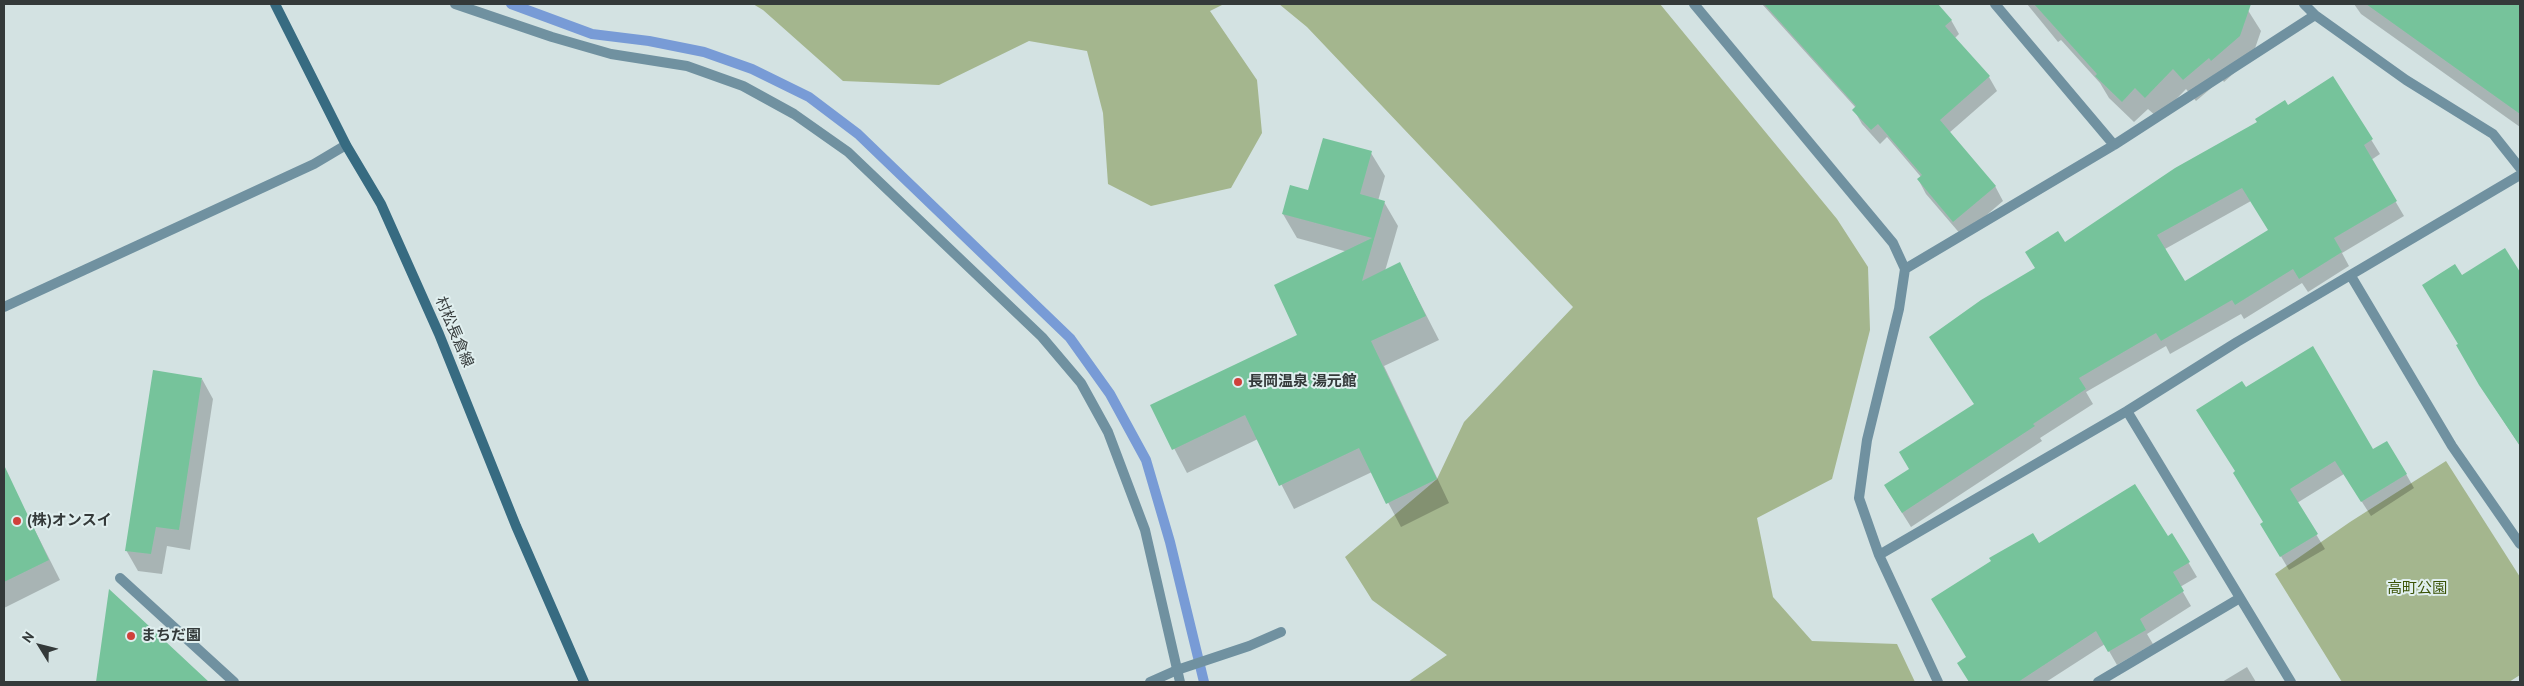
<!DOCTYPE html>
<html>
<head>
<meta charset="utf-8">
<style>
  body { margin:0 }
  #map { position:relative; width:2524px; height:686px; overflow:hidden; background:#d3e2e2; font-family:"PT Sans",sans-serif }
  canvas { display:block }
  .frame { position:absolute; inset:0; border:5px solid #343a3a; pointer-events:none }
  .north { position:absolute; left:15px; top:621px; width:50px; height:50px; -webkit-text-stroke:4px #e0efef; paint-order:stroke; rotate:306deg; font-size:14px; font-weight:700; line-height:20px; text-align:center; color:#343a3a }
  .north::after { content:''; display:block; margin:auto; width:18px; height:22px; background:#343a3a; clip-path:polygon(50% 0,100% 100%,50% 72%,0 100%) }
</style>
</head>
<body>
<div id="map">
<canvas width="2524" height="686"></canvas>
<div class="frame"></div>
<div class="north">N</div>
</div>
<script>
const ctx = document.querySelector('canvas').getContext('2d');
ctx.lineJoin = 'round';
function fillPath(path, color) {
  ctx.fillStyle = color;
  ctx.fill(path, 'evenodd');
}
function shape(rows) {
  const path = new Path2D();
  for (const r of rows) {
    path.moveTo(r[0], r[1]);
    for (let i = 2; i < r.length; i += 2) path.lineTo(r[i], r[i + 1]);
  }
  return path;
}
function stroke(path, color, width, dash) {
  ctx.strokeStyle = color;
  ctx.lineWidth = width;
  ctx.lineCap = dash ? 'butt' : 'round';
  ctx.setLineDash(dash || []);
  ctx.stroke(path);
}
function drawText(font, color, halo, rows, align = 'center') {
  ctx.font = font + ' "PT Sans","Noto Sans JP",sans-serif';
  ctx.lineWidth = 4;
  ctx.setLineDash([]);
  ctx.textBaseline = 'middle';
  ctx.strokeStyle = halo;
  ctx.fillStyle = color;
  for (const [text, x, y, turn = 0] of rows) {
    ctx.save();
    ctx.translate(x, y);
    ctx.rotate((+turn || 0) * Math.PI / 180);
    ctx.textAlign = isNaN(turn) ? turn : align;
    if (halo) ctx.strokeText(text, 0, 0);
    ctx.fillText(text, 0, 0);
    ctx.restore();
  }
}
fillPath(shape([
  [753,4,1224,4,1210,11,1257,80,1262,133,1231,188,1151,206,1108,184,1103,113,1087,51,1029,41,939,85,843,81,763,10],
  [1279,4,1660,4,1837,219,1868,267,1870,330,1832,479,1757,518,1773,597,1812,641,1897,644,1915,682,1408,682,1447,655,1372,600,1345,557,1437,479,1464,422,1573,307,1307,27],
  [2446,461,2520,577,2520,675,2509,682,2342,682,2275,574,2350,522]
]), '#a4b68e');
fillPath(shape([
  [1762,4,1936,4,1951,20,1959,34,1955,38,1989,77,1997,91,1949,133,1995,186,2003,201,1962,236,1926,194,1918,179,1921,177,1887,137,1880,144,1862,124,1854,110,1856,108],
  [2027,4,2244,4,2261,31,2252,57,2224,82,2222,79,2196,101,2186,89,2158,118,2148,109,2134,122,2109,98,2100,83,2061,40,2058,42],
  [2354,4,2520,4,2520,127,2361,14],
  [2333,78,2380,154,2371,160,2404,216,2342,253,2349,266,2308,292,2302,283,2244,319,2241,314,2170,354,2166,346,2086,392,2093,404,2040,438,2042,441,1911,527,1894,500,1910,470,1975,405,2036,269,2064,244],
  [2251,201,2270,231,2184,283,2165,249],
  [1371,153,1385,176,1378,201,1384,202,1398,226,1385,271,1400,264,1439,340,1384,366,1449,503,1401,527,1372,472,1294,509,1258,439,1187,473,1152,406,1299,335,1348,252,1297,238,1283,214,1309,192],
  [2505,250,2520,275,2520,446,2489,399,2460,344,2462,277],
  [202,379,213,399,190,550,167,546,162,574,138,571,126,550],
  [2246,389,2373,451,2406,474,2414,488,2371,516,2344,474,2297,503,2325,549,2289,570,2262,524,2265,523,2236,472],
  [10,481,60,580,4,608,4,484],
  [2172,535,2197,577,2180,587,2191,606,2147,634,2153,644,2117,665,2105,644,2046,682,1970,682,1959,664,1968,658,2039,545,2167,538],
  [110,592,208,682,98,682],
  [2247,667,2256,682,2222,682]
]), '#0003');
stroke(shape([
  [511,4,592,34,649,41,704,52,752,69,809,97,858,134,1070,338,1110,394,1146,460,1170,542,1204,682]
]), '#789bd6', 10);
fillPath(shape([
  [1764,4,1938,4,1952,20,1945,26,1990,76,1940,120,1996,186,1953,222,1917,179,1922,175,1878,124,1871,130,1852,110,1856,106],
  [2034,4,2251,4,2240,36,2211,61,2209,58,2183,80,2173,69,2145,98,2135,88,2122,102,2095,76,2097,74],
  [2366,4,2520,4,2520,114],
  [2333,76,2373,139,2364,145,2397,201,2334,238,2342,252,2299,279,2293,269,2235,305,2232,300,2161,341,2156,333,2079,378,2086,389,2033,424,2035,426,1902,513,1884,485,1909,469,1899,452,1974,404,1929,337,1981,300,2035,268,2025,252,2058,231,2065,242,2175,168,2257,122,2255,119,2285,100,2288,105],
  [2242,188,2268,230,2185,281,2157,235],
  [1323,138,1372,151,1360,194,1385,201,1362,281,1400,262,1426,316,1371,341,1437,479,1386,504,1359,448,1279,486,1245,415,1172,450,1150,405,1297,335,1274,285,1372,238,1282,214,1290,185,1308,190],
  [2505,248,2520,272,2520,446,2479,385,2456,345,2458,344,2422,285,2455,264,2462,275],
  [2313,346,2373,449,2387,441,2407,474,2361,502,2335,461,2290,489,2318,534,2280,557,2260,524,2263,522,2233,473,2235,471,2196,410,2242,381,2246,387],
  [153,370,202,378,179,530,156,527,151,554,125,551],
  [4,465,49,560,4,582],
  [2135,484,2168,536,2172,533,2190,562,2173,572,2184,591,2140,619,2146,630,2108,652,2096,631,2018,682,1969,682,1957,663,1966,657,1931,599,1991,561,1989,558,2033,533,2039,543],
  [109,589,135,613,209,682,96,682]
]), '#76c39b');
stroke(shape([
  [455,4,552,37,611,54,687,66,743,86,794,114,848,152,1042,337,1081,383,1108,432,1145,530,1180,682]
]), '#7091a0', 10);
stroke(shape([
  [1694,4,1893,243,1905,269,1899,309,1867,440,1859,498,1879,555,1938,682],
  [1995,4,2114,145],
  [2304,4,2315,15,2406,80,2493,134,2520,168],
  [1905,269,2114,145,2315,15],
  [2351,276,2452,446,2520,544],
  [4,307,314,164,346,145],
  [2127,411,2291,682],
  [1879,555,2127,411,2237,342,2520,175],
  [120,578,234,682],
  [1150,682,1177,670,1249,646,1281,632],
  [2098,682,2240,598]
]), '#7091a0', 10);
stroke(shape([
  [275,4,346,145,381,204,439,334,516,526,584,682]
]), '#376b81', 10);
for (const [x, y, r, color] of [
  [1238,382,5,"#d0413b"],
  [17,521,5,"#d0413b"],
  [131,636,5,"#d0413b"]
]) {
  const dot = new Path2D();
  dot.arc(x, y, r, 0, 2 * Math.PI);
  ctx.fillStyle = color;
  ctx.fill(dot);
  stroke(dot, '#e0efef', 2);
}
drawText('15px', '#343a3a', '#e0efef', [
  ["村松長倉線",454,332,67]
]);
drawText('bold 15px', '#343a3a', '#e0efef', [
  ["長岡温泉 湯元館",1248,382],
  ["(株)オンスイ",27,521],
  ["まちだ園",141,636]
], 'left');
drawText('15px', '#3a5306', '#e0efef', [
  ["高町公園",2417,589]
]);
</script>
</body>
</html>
